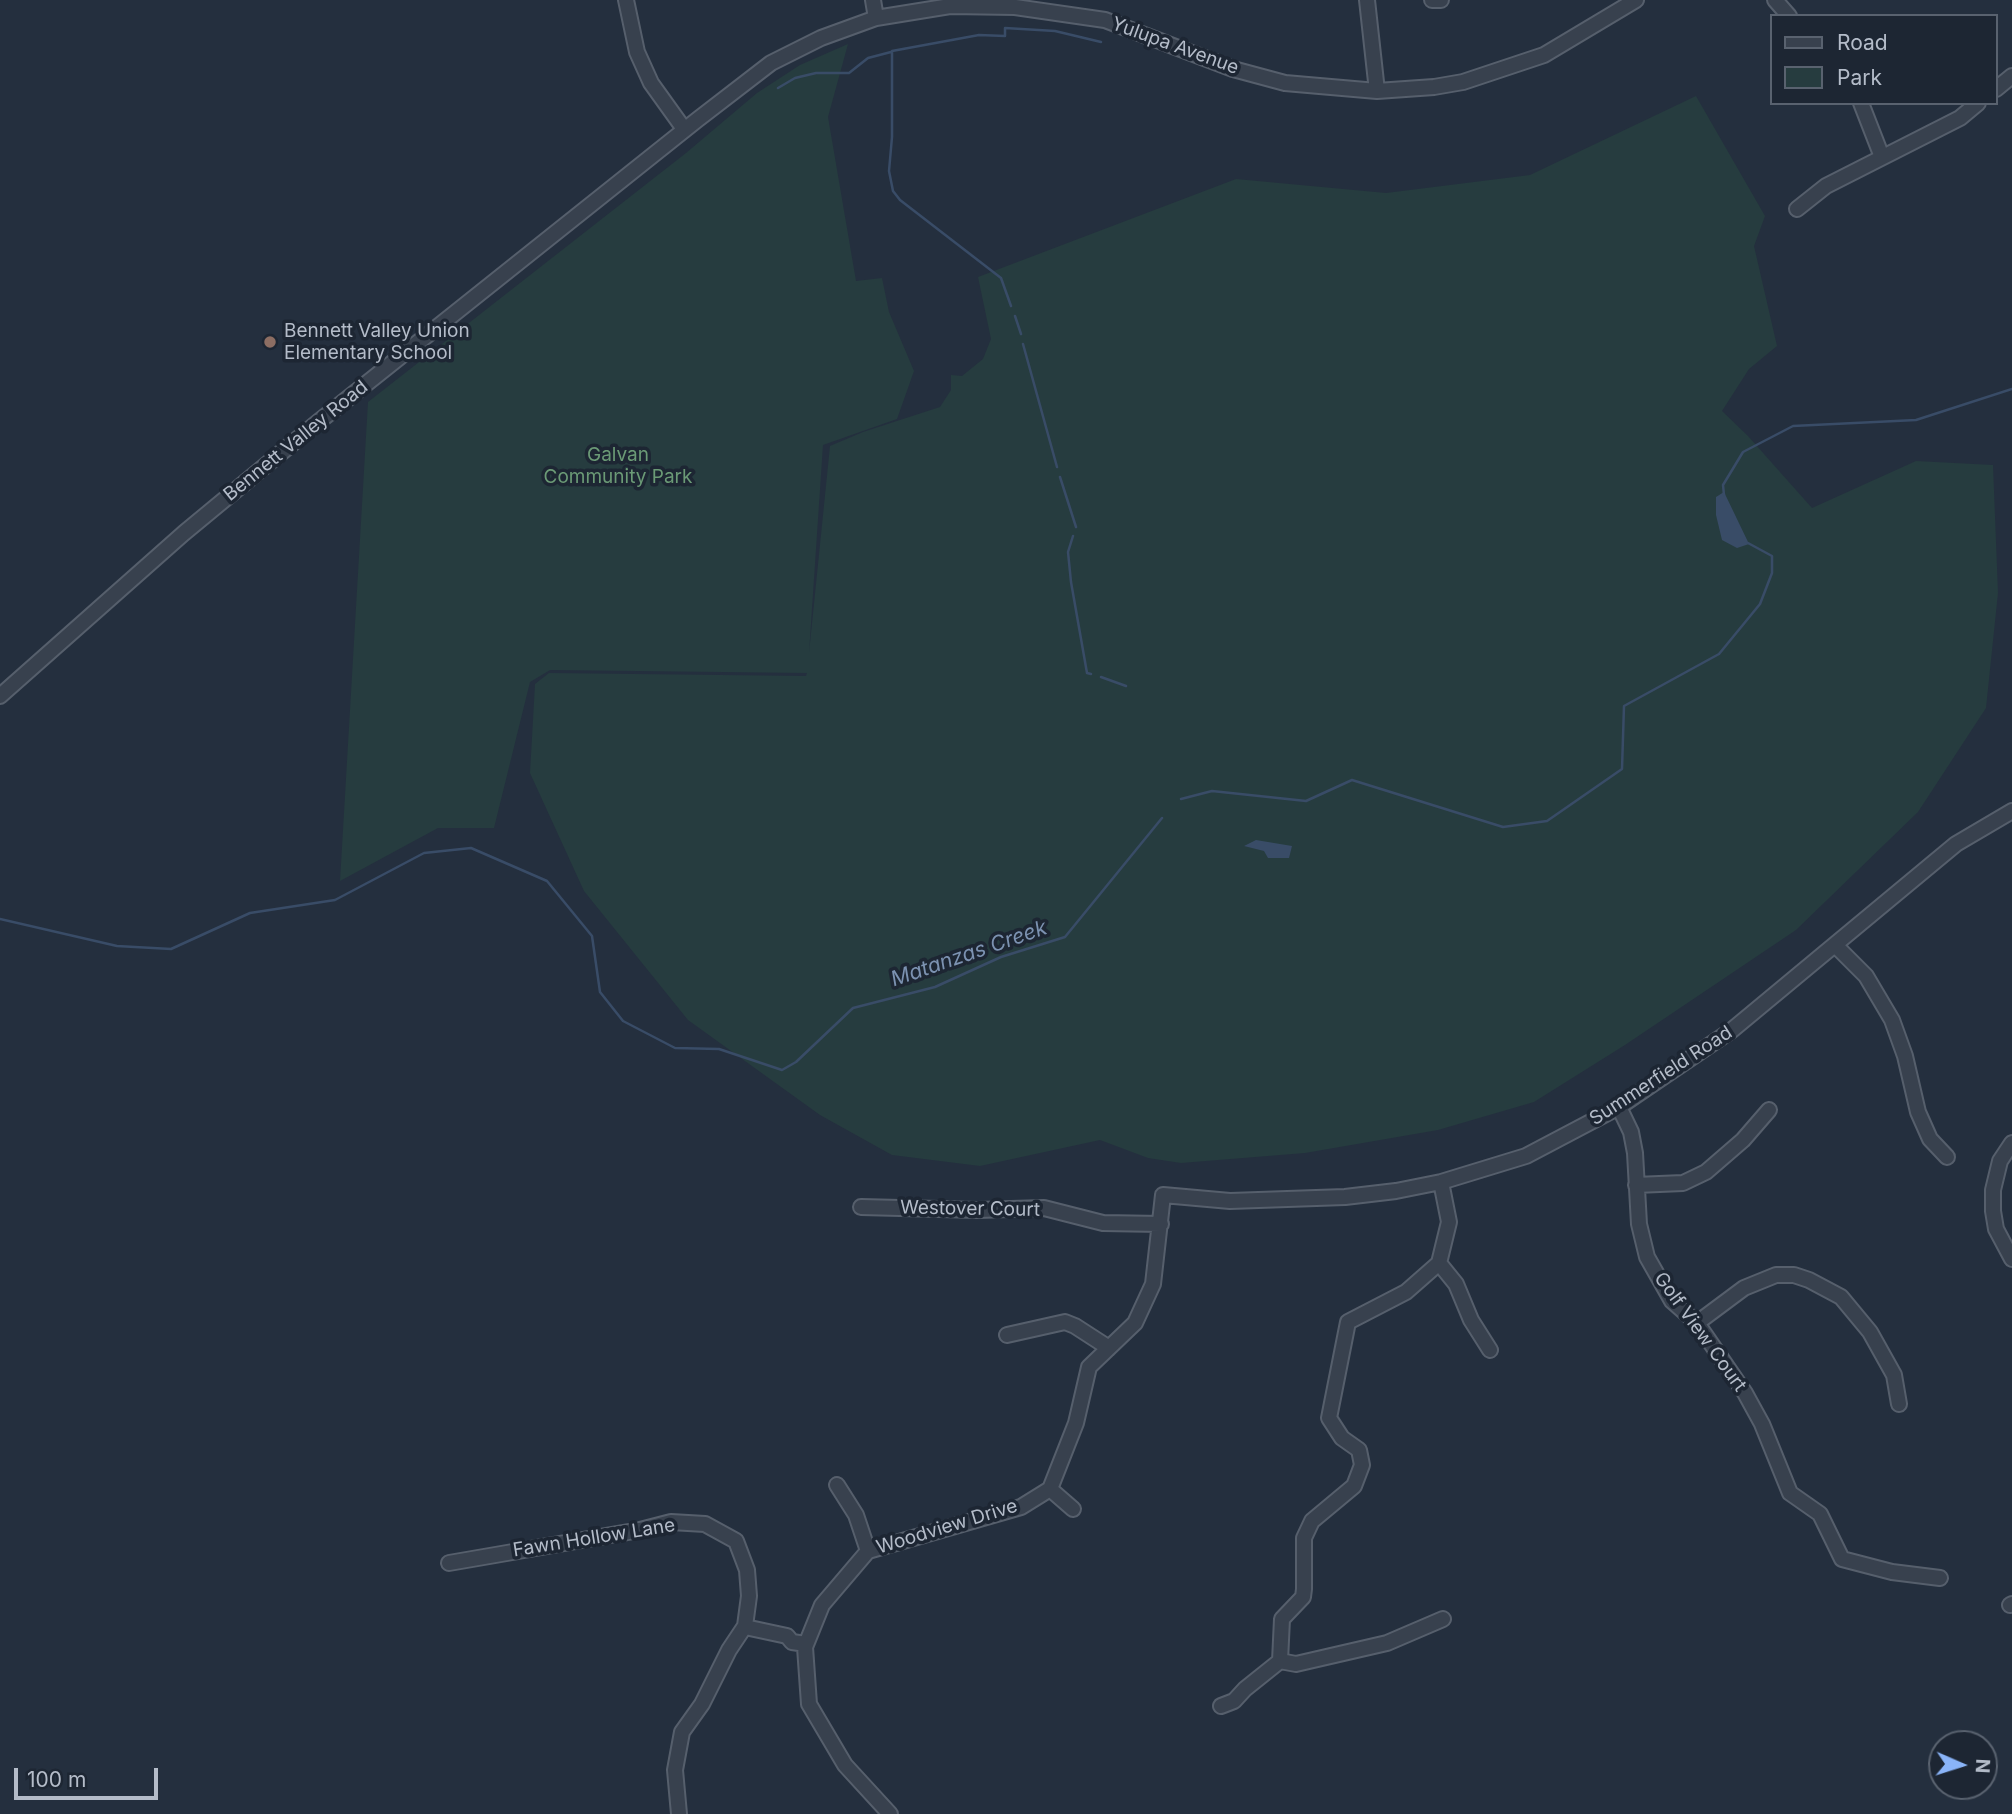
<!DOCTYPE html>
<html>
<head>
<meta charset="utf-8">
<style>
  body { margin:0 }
  #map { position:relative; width:2012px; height:1814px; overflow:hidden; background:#242f3e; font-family:Inter,sans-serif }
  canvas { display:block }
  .legend { position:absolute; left:1770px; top:14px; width:228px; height:91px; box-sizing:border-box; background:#1d2633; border:2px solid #59626f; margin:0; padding:9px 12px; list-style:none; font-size:21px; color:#b4bcc9 }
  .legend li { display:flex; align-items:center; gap:14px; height:35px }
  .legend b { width:35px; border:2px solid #59626f }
  .north { position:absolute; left:1928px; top:1730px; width:70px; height:70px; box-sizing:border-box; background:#1d2633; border:2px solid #59626f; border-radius:50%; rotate:93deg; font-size:19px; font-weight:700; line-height:28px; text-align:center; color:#b4bcc9 }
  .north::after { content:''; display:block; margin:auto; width:24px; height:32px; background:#8ab4f8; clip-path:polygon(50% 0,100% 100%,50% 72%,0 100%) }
  .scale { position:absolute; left:14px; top:1768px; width:144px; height:32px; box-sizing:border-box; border:4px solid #b4bcc9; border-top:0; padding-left:9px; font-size:21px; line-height:24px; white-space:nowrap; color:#b4bcc9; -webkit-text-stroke:5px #1d2633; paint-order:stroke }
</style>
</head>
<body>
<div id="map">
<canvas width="2012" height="1814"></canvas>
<ul class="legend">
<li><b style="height:9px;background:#38414e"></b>Road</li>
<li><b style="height:19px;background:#263c3f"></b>Park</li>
</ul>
<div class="north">N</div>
<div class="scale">100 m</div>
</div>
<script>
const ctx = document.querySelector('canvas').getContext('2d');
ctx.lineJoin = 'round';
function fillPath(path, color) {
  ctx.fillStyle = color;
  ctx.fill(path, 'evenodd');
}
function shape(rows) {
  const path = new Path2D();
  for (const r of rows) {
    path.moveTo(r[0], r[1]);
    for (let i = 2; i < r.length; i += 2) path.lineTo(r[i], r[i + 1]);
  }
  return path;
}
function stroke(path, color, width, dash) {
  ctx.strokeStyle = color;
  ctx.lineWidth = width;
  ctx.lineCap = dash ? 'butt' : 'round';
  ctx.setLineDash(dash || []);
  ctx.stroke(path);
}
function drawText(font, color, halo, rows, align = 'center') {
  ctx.font = font + ' Inter,sans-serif';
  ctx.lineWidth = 7;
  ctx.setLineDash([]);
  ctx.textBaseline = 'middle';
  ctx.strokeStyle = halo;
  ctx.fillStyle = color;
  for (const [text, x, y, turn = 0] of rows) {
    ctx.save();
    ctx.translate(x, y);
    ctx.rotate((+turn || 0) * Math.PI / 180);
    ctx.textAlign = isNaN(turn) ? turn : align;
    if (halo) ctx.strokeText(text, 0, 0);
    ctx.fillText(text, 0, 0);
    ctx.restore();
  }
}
fillPath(shape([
  [848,44,828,117,856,281,882,278,889,312,914,371,897,419,823,445,809,653,830,446,863,432,940,407,951,390,951,375,962,376,983,359,991,339,978,277,1236,179,1386,193,1530,175,1696,96,1765,216,1754,246,1777,346,1749,369,1722,411,1748,436,1812,508,1916,461,1993,465,1998,593,1986,708,1918,812,1796,930,1625,1045,1534,1102,1438,1130,1305,1153,1181,1163,1148,1158,1100,1140,980,1166,892,1155,820,1115,688,1020,584,891,530,773,535,684,549,673,806,676,807,673,550,670,530,682,494,828,438,828,340,881,368,402,686,153,757,93,800,65]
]), '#263c3f');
fillPath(shape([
  [1724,492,1749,544,1737,548,1722,540,1716,515,1716,497],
  [1256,840,1292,846,1289,858,1268,858,1264,851,1244,846]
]), '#394c67');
stroke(shape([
  [778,88,795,78,816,73,849,73,868,58,891,52],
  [1011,306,1001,278,900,200,893,191,889,171,892,137,892,51,979,35,1005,36,1005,28,1055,31,1101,42],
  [1015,316,1021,334],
  [1023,344,1057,467],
  [1060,477,1076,527],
  [1724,495,1723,485,1743,452,1793,426,1916,420,2012,389],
  [1073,536,1068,552,1071,582,1087,673,1091,674],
  [1101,677,1126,686],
  [1181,799,1212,791,1306,801,1352,780,1503,827,1547,821,1622,769,1624,706,1719,654,1760,604,1772,573,1772,556,1748,543],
  [0,919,117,946,171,949,250,913,335,900,424,853,471,848,547,881,592,936,600,992,623,1021,675,1048,719,1049,782,1070,796,1062,853,1008,935,987,1001,957,1065,937,1162,818]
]), '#394c67', 2.5);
const minor = shape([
  [626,0,637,52,651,83,684,129],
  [873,0,876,18],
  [1367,0,1377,91],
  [1432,0,1441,0],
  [1775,0,1789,16],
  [1996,89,2012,76],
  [1861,103,1882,157],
  [1797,209,1826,186,1960,118,1978,103],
  [0,696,184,533,317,423,697,120,771,63,821,38,876,18,950,6,1015,7,1105,20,1233,69,1285,83,1377,91,1434,87,1463,82,1544,55,1636,0],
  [1835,945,1866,976,1892,1020,1905,1056,1918,1112,1930,1139,1947,1157],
  [1619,1107,1631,1132,1635,1153,1639,1224,1647,1257,1672,1301,1697,1323,1745,1393,1762,1424,1790,1493,1820,1514,1842,1559,1892,1572,1940,1578],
  [2012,1143,2000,1161,1993,1190,1993,1211,1996,1229,2012,1259],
  [1636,1185,1683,1183,1706,1172,1743,1140,1769,1110],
  [861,1207,978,1210,1044,1208,1103,1223,1161,1224],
  [1439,1263,1456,1284,1471,1320,1490,1350],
  [1697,1323,1744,1288,1776,1275,1794,1275,1809,1280,1841,1297,1870,1332,1894,1375,1899,1404],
  [1007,1335,1065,1322,1075,1326,1109,1348],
  [837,1485,856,1515,868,1551],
  [1050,1489,1073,1509],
  [449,1563,640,1530,671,1522,705,1524,736,1541,747,1570,749,1596,745,1626,729,1650,702,1704,682,1732,675,1770,679,1814],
  [2010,1605,2012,1604],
  [745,1627,787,1636,792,1642,806,1644],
  [1280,1661,1296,1664,1387,1643,1443,1619],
  [1221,1706,1234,1701,1245,1689,1280,1661,1282,1619,1303,1597,1304,1589,1304,1538,1312,1521,1354,1486,1362,1465,1359,1450,1342,1438,1329,1418,1348,1322,1406,1292,1439,1263,1449,1222,1441,1182],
  [890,1814,845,1765,809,1704,805,1647,822,1605,868,1551,1021,1507,1050,1489,1076,1423,1089,1367,1135,1323,1153,1284,1163,1195,1230,1201,1345,1197,1396,1191,1441,1182,1526,1156,1619,1107,1732,1030,1956,844,2012,811]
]);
stroke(minor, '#565f6c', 18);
stroke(minor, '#38414e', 14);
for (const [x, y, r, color] of [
  [270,342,7,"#8d6e63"]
]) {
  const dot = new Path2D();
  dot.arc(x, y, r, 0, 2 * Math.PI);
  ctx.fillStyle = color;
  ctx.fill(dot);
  stroke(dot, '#1d2633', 2.5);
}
drawText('19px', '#b4bcc9', '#1d2633', [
  ["Yulupa Avenue",1175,46,20],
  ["Bennett Valley Road",296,441,-39],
  ["Summerfield Road",1661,1076,-33],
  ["Westover Court",970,1209,1],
  ["Golf View Court",1700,1332,54],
  ["Woodview Drive",947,1527,-17],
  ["Fawn Hollow Lane",594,1538,-9]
]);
drawText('19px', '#b4bcc9', '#1d2633', [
  ["Bennett Valley Union",284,331],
  ["Elementary School",284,353]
], 'left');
drawText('19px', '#6b9a76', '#1d2633', [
  ["Galvan",618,455],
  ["Community Park",618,477]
]);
drawText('italic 21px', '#7c92b1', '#1d2633', [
  ["Matanzas Creek",969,954,-19]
]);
</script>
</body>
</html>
